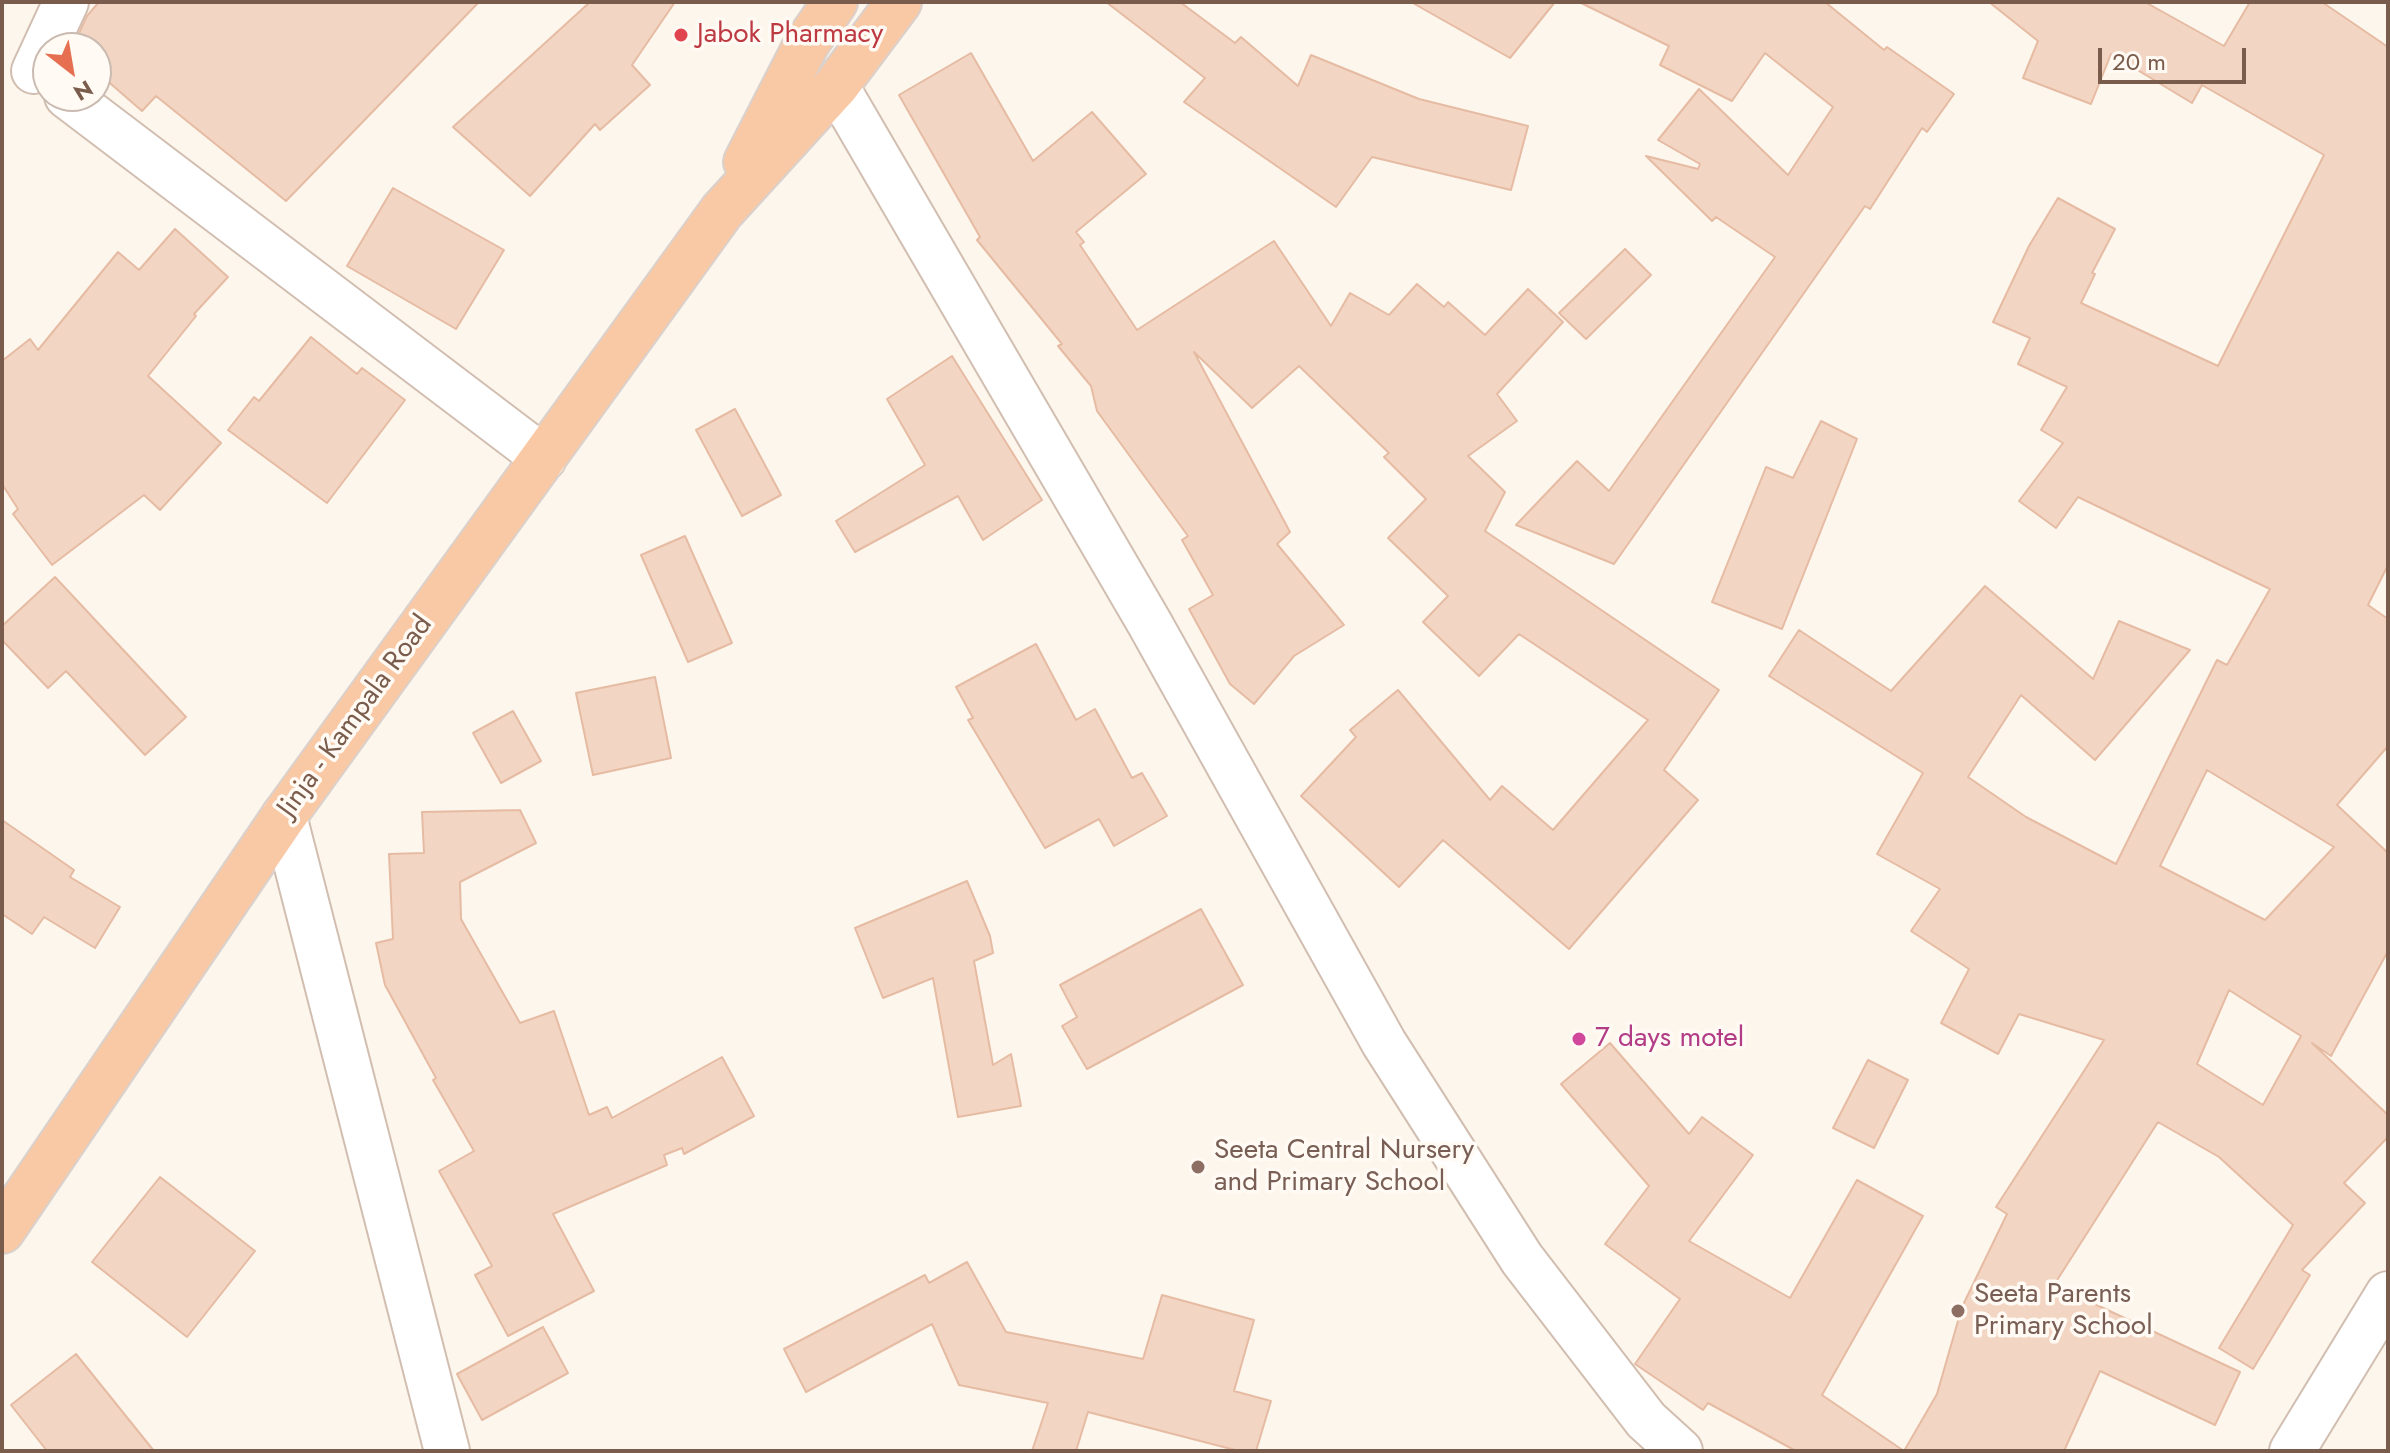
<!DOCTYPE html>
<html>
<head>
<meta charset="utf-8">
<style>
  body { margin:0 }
  #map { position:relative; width:2390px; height:1453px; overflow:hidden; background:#fdf6ec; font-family:Jost,sans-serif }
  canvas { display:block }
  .frame { position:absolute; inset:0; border:4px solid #7a5c4d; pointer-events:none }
  .north { position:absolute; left:32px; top:32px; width:80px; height:80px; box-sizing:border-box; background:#fffaf3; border:2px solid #cabbb1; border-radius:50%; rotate:149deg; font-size:22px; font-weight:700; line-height:32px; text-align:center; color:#7a5c4d }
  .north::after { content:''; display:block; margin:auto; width:28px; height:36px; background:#e76f51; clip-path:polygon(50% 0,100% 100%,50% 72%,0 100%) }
  .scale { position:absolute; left:2098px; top:48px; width:148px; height:36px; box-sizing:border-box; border:4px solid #7a5c4d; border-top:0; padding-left:10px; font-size:24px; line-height:28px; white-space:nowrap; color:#7a5c4d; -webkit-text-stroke:6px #fffaf3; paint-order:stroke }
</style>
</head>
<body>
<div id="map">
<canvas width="2390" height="1453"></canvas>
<div class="frame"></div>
<div class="north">N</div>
<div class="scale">20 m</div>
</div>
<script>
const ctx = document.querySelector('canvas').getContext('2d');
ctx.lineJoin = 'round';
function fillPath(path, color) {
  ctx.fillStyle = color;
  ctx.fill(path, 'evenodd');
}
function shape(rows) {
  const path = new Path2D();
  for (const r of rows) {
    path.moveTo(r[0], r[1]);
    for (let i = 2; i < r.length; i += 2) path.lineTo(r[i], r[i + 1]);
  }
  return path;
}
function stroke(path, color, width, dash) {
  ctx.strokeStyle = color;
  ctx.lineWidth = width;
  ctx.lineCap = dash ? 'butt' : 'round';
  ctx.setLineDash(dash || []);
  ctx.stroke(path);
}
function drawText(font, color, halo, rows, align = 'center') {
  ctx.font = font + ' Jost,sans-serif';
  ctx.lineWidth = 7;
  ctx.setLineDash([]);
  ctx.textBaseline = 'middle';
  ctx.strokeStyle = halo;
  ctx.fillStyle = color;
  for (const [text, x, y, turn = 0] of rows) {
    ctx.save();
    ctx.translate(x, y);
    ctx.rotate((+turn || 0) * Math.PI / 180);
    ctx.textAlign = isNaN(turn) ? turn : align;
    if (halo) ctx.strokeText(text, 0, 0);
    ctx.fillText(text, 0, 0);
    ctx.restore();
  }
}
const building = shape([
  [99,2,479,2,286,201,156,96,142,111,96,71,96,48,72,48,87,16,99,2],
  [590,2,675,2,632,65,650,85,600,130,595,124,530,196,453,127,590,2],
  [1106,2,1180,2,1235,43,1241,37,1298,86,1311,55,1419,99,1528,126,1511,190,1372,157,1336,207,1184,102,1205,78,1106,2],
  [1411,2,1555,2,1510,58,1411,2],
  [1579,2,1825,2,1884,50,1887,47,1954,94,1927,132,1922,128,1870,209,1865,206,1614,564,1516,525,1577,461,1609,491,1775,257,1716,217,1712,221,1646,156,1698,169,1700,164,1658,140,1699,89,1788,175,1833,107,1765,53,1732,101,1660,65,1669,46,1579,2],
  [1989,2,2145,2,2224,46,2250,2,2322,2,2388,47,2388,565,2368,605,2388,619,2388,746,2337,805,2388,853,2388,951,2331,1056,2312,1043,2388,1115,2388,1137,2344,1183,2365,1203,2302,1270,2310,1275,2253,1369,2219,1348,2293,1225,2219,1157,2158,1122,2054,1285,2240,1372,2215,1425,2100,1371,2064,1451,1904,1451,1937,1394,1962,1307,2007,1214,1996,1207,2104,1040,2019,1014,1998,1054,1941,1023,1969,969,1911,931,1940,889,1877,854,1923,773,1769,676,1799,630,1891,691,1985,586,2093,679,2119,621,2190,650,2095,760,2021,695,1968,777,2026,817,2116,864,2217,660,2227,665,2270,589,2078,497,2056,528,2019,501,2063,443,2041,430,2067,387,2018,364,2030,338,1993,322,2029,246,2058,198,2115,229,2092,273,2095,274,2081,303,2218,366,2324,155,2202,85,2192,103,2111,54,2091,104,2023,78,2038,41,1989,2],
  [2207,770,2334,847,2265,920,2160,866,2207,770],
  [2229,990,2301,1036,2263,1105,2197,1064,2229,990],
  [971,53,1033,161,1092,112,1146,174,1076,232,1084,242,1080,245,1137,330,1274,241,1331,326,1350,293,1389,315,1417,284,1444,307,1448,302,1485,335,1528,289,1563,322,1497,394,1517,421,1468,456,1505,492,1485,531,1719,690,1664,770,1698,800,1569,949,1443,840,1399,887,1301,796,1356,737,1350,730,1398,690,1490,800,1502,786,1553,830,1648,720,1519,634,1479,676,1423,622,1448,596,1388,538,1426,499,1384,457,1389,453,1299,366,1252,408,1194,352,1290,532,1277,544,1344,625,1294,656,1254,704,1230,684,1189,609,1213,595,1182,540,1188,536,1097,411,1091,386,1058,346,1062,344,977,240,980,237,899,95,971,53],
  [393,188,504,250,456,329,347,266,393,188],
  [175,229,228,277,194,314,196,316,148,376,221,443,160,510,144,495,52,565,13,514,18,509,2,484,2,361,30,339,38,350,118,252,139,270,175,229],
  [1625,249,1651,275,1586,339,1559,313,1625,249],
  [311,337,357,374,362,368,405,400,327,503,228,430,254,397,259,401,311,337],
  [952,356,1042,500,983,540,958,496,855,552,836,521,925,465,887,399,952,356],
  [735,409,781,495,742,516,696,430,735,409],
  [1821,421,1857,439,1782,629,1712,602,1766,467,1793,478,1821,421],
  [685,536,732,643,688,662,641,555,685,536],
  [55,577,186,717,145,755,66,671,48,688,2,640,2,626,55,577],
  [1036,644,1076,720,1095,709,1132,778,1142,773,1167,816,1114,846,1099,819,1045,848,968,720,973,718,956,687,1036,644],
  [655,677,671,758,593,775,576,693,655,677],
  [513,711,541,761,501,783,473,733,513,711],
  [520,810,536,843,460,882,461,919,520,1023,554,1011,589,1115,607,1107,612,1118,722,1057,754,1116,684,1154,682,1148,664,1155,667,1165,553,1214,594,1291,508,1336,475,1275,492,1266,439,1171,474,1151,433,1080,436,1078,385,985,376,943,393,939,389,854,424,853,422,812,520,810],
  [2,820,74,870,70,877,120,907,95,948,44,917,32,934,2,914,2,820],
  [967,881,990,936,993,953,974,961,993,1065,1011,1054,1021,1106,958,1117,933,978,883,998,855,928,967,881],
  [1201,909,1243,985,1087,1069,1062,1026,1077,1017,1060,985,1201,909],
  [1610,1043,1689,1134,1702,1117,1753,1155,1689,1241,1790,1298,1857,1180,1923,1216,1822,1395,1904,1451,1796,1451,1708,1403,1703,1410,1635,1364,1680,1299,1605,1244,1649,1186,1561,1084,1610,1043],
  [1868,1060,1908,1080,1874,1148,1833,1128,1868,1060],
  [160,1177,255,1251,187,1337,92,1262,160,1177],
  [967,1262,1006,1332,1143,1359,1162,1295,1254,1320,1234,1391,1271,1401,1256,1451,1239,1451,1088,1412,1076,1451,1032,1451,1048,1403,959,1385,932,1324,806,1392,784,1349,925,1275,929,1283,967,1262],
  [543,1327,568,1373,482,1420,457,1374,543,1327],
  [76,1354,154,1451,47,1451,11,1405,76,1354]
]);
fillPath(building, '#f3d5c3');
stroke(building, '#e6bba3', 2);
const minor = shape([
  [34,71,66,2],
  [836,86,1150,624,1384,1043,1522,1259,1646,1420,1680,1451],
  [67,96,544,458],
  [284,816,447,1451],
  [2292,1451,2388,1294]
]);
const trunk = shape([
  [746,162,807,43,835,2],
  [2,1231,284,816,722,211,836,86,899,2]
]);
stroke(minor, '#d1beb0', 48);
stroke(trunk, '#dad1cd', 48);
stroke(minor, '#fff', 44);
stroke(trunk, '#f9c8a4', 44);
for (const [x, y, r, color] of [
  [681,35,8,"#e0444e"],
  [1579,1039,8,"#d1479c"],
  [1198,1167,8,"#8d6e63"],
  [1958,1311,8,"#8d6e63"]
]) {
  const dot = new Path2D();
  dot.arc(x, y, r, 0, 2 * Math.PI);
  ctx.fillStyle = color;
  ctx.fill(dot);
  stroke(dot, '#fffaf3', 3);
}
drawText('28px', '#be3a42', '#fffaf3', [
  ["Jabok Pharmacy",697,35]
], 'left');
drawText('28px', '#7a5c4d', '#fffaf3', [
  ["Jinja - Kampala Road",356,717,-54]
]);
drawText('28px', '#b23c85', '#fffaf3', [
  ["7 days motel",1595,1039]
], 'left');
drawText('28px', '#785e54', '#fffaf3', [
  ["Seeta Central Nursery",1214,1151],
  ["and Primary School",1214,1183],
  ["Seeta Parents",1974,1295],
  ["Primary School",1974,1327]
], 'left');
</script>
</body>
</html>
